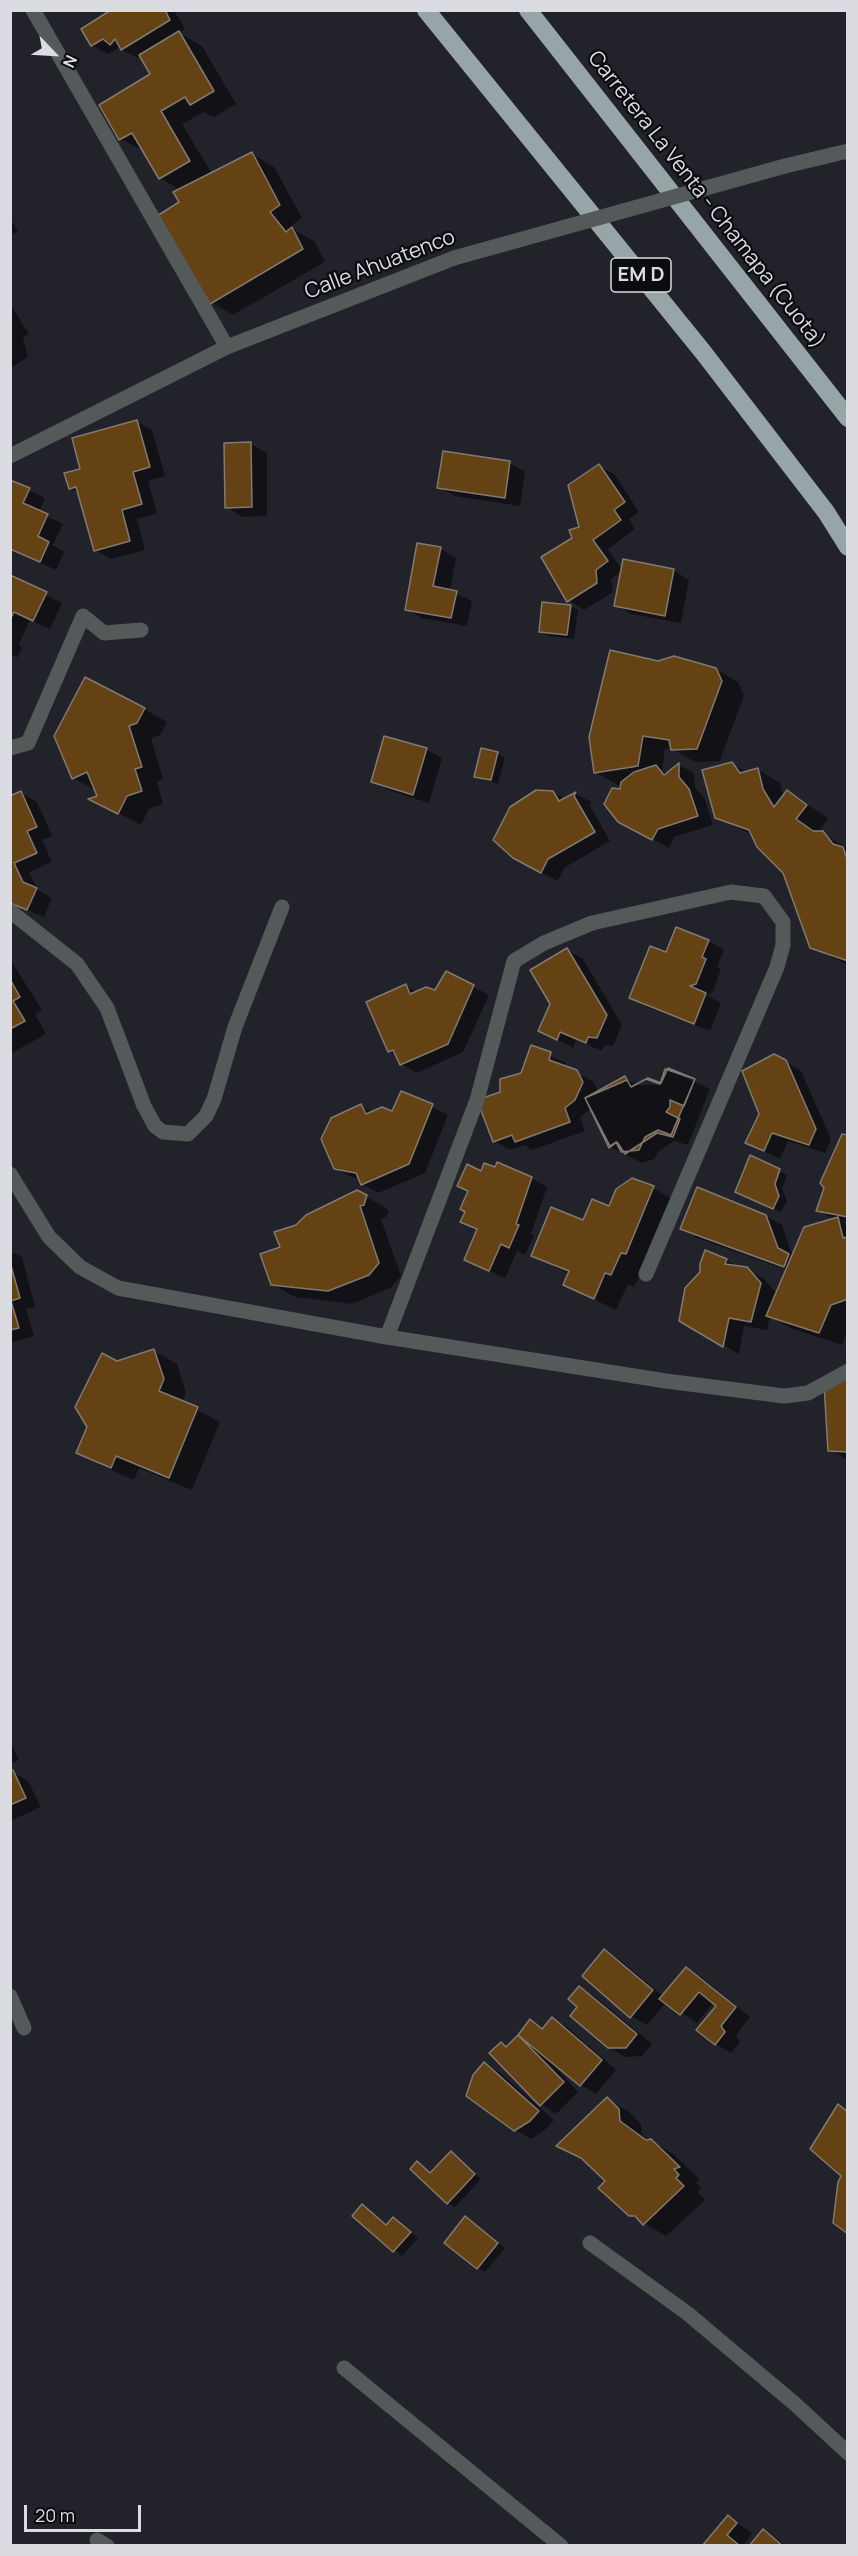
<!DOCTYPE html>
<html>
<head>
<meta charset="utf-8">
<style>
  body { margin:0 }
  #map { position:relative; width:858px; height:2556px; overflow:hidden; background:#22222a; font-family:Manrope,sans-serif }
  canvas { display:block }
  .frame { position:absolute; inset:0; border:12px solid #dbdce1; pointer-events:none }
  .north { position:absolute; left:24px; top:24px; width:60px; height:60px; -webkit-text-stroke:4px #0b0c0f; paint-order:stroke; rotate:115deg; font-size:16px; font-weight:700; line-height:24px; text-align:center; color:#dbdce1 }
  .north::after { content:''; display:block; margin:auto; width:21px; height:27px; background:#dbdce1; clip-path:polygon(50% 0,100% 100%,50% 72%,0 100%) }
  .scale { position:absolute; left:24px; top:2505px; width:117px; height:27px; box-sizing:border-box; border:3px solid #dbdce1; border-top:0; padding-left:8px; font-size:18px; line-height:21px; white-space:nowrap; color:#dbdce1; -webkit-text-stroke:4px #0b0c0f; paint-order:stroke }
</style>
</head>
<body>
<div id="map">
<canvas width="858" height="2556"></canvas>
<div class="frame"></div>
<div class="north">N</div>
<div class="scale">20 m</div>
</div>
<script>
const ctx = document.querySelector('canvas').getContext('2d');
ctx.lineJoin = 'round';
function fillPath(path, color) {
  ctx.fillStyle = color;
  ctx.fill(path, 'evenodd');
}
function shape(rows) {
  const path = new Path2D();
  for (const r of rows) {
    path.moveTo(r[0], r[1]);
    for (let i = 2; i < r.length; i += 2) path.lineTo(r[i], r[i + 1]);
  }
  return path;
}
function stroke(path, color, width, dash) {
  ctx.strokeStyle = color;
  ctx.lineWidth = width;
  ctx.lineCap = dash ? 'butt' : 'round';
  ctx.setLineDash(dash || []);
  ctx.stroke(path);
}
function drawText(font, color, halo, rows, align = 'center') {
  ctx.font = font + ' Manrope,sans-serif';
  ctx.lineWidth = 4.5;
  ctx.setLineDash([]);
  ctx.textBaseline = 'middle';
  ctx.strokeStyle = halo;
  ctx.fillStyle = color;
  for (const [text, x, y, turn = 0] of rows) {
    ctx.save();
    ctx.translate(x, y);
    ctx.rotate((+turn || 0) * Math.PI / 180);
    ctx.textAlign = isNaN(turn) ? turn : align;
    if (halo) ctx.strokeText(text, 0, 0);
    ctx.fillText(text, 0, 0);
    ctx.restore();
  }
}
fillPath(shape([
  [114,10,174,10,185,29,179,33,202,46,236,104,214,117,204,112,182,124,212,174,252,154,274,167,302,218,292,225,296,231,314,241,325,262,233,315,211,302,181,203,180,190,160,178,144,151,120,139,152,74,141,56,138,58,118,48,108,54,92,45],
  [10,218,18,231,10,236],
  [10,304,29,334,23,337,28,357,10,369],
  [136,421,152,430,165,476,148,481,157,513,137,519,145,550,111,559,96,550,80,494,70,488,82,470],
  [251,444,267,453,267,516,242,517,227,507],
  [510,463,525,472,520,506,455,496,439,487],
  [599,466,615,475,639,512,629,519,635,529,608,549,622,570,673,570,689,580,681,623,631,614,616,605,622,571,611,579,613,592,584,610,568,600,573,539,581,529],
  [10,481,45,498,39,512,63,524,53,545,64,552,56,570,10,550],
  [440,549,456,558,450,591,472,601,467,626,422,618,406,609],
  [10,577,62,603,50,629,30,620,19,644,22,647,17,658,10,654],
  [570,606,578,610,574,639,548,636,541,632],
  [658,663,715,669,738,682,744,695,720,761,695,762,673,749,665,748,662,770,668,774,679,765,694,773,695,787,705,800,713,825,674,837,669,848,635,830,621,790,622,784,618,785,595,772],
  [144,709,167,722,160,735,151,738,163,779,157,782,163,804,149,809,141,825,92,799,99,797,97,791,73,778],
  [426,749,442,758,429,803,388,790,372,781],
  [497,753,505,758,498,784,476,776],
  [731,764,747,772,758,770,780,783,784,798,788,792,828,818,818,833,822,833,848,849,848,965,811,947,784,872,753,835,716,817],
  [553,792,566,800,576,794,591,802,590,806,610,841,564,868,558,881,530,867],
  [21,793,37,802,52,836,42,840,52,862,29,872,38,890,52,898,44,917,10,903,10,798],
  [709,941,724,950,717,967,721,969,712,993,706,995,721,1003,710,1031,647,1007,631,998,667,954],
  [567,950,583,959,622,1025,613,1046,604,1045,602,1051,576,1040,573,1048,540,1030,551,1004],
  [10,959,42,1010,35,1014,46,1034,10,1054],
  [447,973,489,995,463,1052,417,1073,401,1064,398,1056,389,1051,405,986,417,992,436,992],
  [532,1047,566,1063,565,1067,593,1081,599,1092,625,1078,637,1085,661,1085,668,1070,710,1089,688,1145,674,1141,658,1152,654,1159,642,1163,610,1147,591,1108,580,1117,585,1131,532,1150,524,1145,510,1150,494,1141,502,1093,523,1074],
  [785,1062,801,1071,831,1139,825,1153,788,1141,780,1159,747,1143],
  [402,1092,448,1115,425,1173,378,1193,362,1184,360,1179,351,1177,335,1168,361,1106,372,1113,393,1113],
  [848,1139,848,1222,841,1221,848,1225,848,1331,842,1345,790,1328,770,1316,767,1330,744,1326,739,1354,681,1320,726,1260,763,1278,777,1294,787,1270,697,1238,682,1229,766,1216,782,1225,793,1257,835,1220,818,1210],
  [750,1157,787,1175,782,1189,787,1201,781,1212,745,1196],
  [496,1169,531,1178,547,1187,531,1234,534,1236,525,1255,517,1251,505,1278,466,1260,478,1230,462,1221,482,1173],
  [653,1188,676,1201,634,1287,628,1284,616,1310,565,1285,569,1274,532,1255,584,1222],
  [357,1191,389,1210,386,1217,381,1219,401,1276,392,1287,352,1304,295,1297,272,1284,282,1248,297,1226],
  [10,1251,22,1257,35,1307,26,1309,34,1336,10,1343],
  [154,1351,177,1364,186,1393,182,1402,220,1422,192,1490,139,1468,134,1480,100,1465,78,1452,117,1362],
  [848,1379,848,1460,830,1450],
  [10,1741,19,1760,10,1764],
  [13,1772,28,1781,41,1807,10,1821,10,1773],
  [605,1951,620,1960,663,1996,686,1969,702,1978,750,2017,736,2035,740,2042,731,2053,716,2044,718,2005,714,2002,697,2023,666,2002,647,2025,631,2016],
  [580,1988,595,1997,652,2044,642,2056,625,2057,609,2047,579,2007],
  [552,2019,568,2028,616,2070,596,2094,581,2085,553,2062,552,2063,578,2092,556,2114,541,2104,501,2043,508,2047,530,2021,544,2029],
  [484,2064,500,2073,554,2120,546,2129,531,2139,515,2130],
  [607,2099,629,2112,641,2124,642,2135,673,2154,700,2180,695,2182,701,2188,698,2192,705,2200,666,2236,630,2215,607,2181,587,2162,558,2146],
  [451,2153,481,2179,455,2207,447,2203,418,2163,432,2174],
  [363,2206,387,2225,393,2218,418,2238,402,2256,354,2216],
  [465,2218,505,2248,485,2272,477,2268],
  [728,2517,752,2533,743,2546,704,2546],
  [764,2531,779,2540,786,2546,751,2546]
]), '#0007');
const building = shape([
  [111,10,165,10,170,20,121,50,115,39,110,45,103,39,91,46,81,29,111,10],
  [179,31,214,91,190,105,185,97,161,111,190,161,159,179,132,133,119,140,99,105,150,74,139,55,179,31],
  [252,152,280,205,270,212,286,232,292,227,303,249,210,304,157,216,179,202,173,192,252,152],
  [137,420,150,467,133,472,142,504,122,510,130,541,94,551,76,487,69,489,64,473,80,469,72,438,137,420],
  [251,442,252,507,225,508,224,443,251,442],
  [443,451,510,461,505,498,437,488,443,451],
  [599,464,625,502,614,510,621,520,593,540,608,561,596,570,597,583,567,602,541,557,572,538,569,530,579,527,568,485,599,464],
  [10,480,30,488,23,503,48,514,38,536,49,542,40,562,10,549,10,480],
  [417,543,441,547,433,586,457,591,451,618,405,610,417,543],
  [623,559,674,569,665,616,614,606,623,559],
  [10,575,47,592,33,621,14,612,10,620,10,575],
  [542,602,571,605,567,635,539,632,542,602],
  [610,650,658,661,674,656,716,668,722,681,697,749,671,750,669,740,643,736,638,766,594,773,589,737,610,650],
  [85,677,145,708,137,723,129,726,142,767,135,769,142,791,127,796,118,814,88,799,97,796,87,772,72,779,54,736,85,677],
  [384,736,427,748,413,795,371,782,384,736],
  [481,748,498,752,491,780,474,777,481,748],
  [732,762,740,773,758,768,763,789,774,807,787,790,807,805,796,819,813,831,823,831,833,844,843,847,848,862,848,961,810,948,783,873,757,847,749,830,715,818,702,770,732,762],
  [679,763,679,777,689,789,698,816,658,829,652,840,618,822,604,804,612,788,620,789,621,782,634,772,656,765,664,775,679,763],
  [536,790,553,791,559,801,576,792,574,796,595,832,548,859,541,873,513,858,493,840,510,807,536,790],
  [21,791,37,827,27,831,37,853,14,863,23,882,37,888,27,910,10,903,10,796,21,791],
  [676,927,709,940,702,957,706,959,696,984,690,986,706,993,694,1024,629,998,650,946,666,952,676,927],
  [567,948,607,1015,597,1038,588,1037,586,1043,560,1032,557,1040,538,1031,550,1004,530,970,567,948],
  [446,971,474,985,448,1044,400,1065,393,1050,388,1052,366,1002,406,984,410,994,426,987,435,990,446,971],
  [10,979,20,997,13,1001,25,1021,10,1029,10,979],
  [531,1045,551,1052,549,1060,577,1070,583,1082,575,1100,565,1108,570,1122,515,1142,512,1135,493,1142,477,1100,500,1092,500,1079,521,1073,531,1045],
  [774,1054,786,1060,816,1129,809,1145,772,1133,764,1151,745,1143,759,1114,742,1071,774,1054],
  [668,1068,695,1079,671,1135,658,1130,645,1137,639,1150,621,1152,616,1142,610,1146,585,1098,625,1076,631,1087,648,1078,661,1083,668,1068],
  [665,1069,695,1079,684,1106,670,1100,670,1107,666,1112,680,1119,673,1137,657,1133,625,1154,617,1142,609,1148,585,1098,627,1080,631,1087,646,1079,660,1084,665,1069],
  [401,1091,433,1104,409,1164,361,1185,356,1173,334,1169,321,1139,331,1118,361,1104,366,1114,382,1107,392,1111,401,1091],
  [842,1134,848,1135,848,1217,816,1211,824,1188,820,1183,842,1134],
  [750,1155,780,1169,775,1184,779,1196,773,1209,735,1192,750,1155],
  [497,1162,532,1177,516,1224,519,1225,509,1248,501,1244,489,1271,464,1260,477,1229,460,1222,465,1212,460,1209,468,1191,457,1186,467,1164,481,1171,484,1163,495,1167,497,1162],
  [632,1178,654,1186,626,1254,621,1253,611,1275,605,1273,594,1299,563,1285,569,1271,531,1256,551,1207,583,1220,592,1199,609,1206,616,1189,632,1178],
  [697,1187,766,1215,778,1248,789,1254,784,1267,680,1229,697,1187],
  [357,1190,367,1195,364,1205,360,1206,379,1263,369,1275,328,1291,271,1285,260,1254,280,1247,274,1232,296,1225,306,1215,357,1190],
  [838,1217,843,1238,848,1237,848,1299,831,1305,819,1333,766,1316,804,1227,838,1217],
  [705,1250,727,1259,725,1264,747,1267,761,1283,751,1322,729,1318,723,1347,679,1321,685,1288,700,1272,700,1264,705,1250],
  [10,1262,20,1298,11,1301,19,1328,10,1330,10,1262],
  [154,1349,164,1379,159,1391,198,1407,169,1478,116,1456,111,1468,76,1453,87,1427,75,1407,102,1353,117,1361,154,1349],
  [848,1377,848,1452,828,1451,824,1384,848,1377],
  [13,1770,26,1798,10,1805,10,1771,13,1770],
  [604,1949,653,1990,630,2018,582,1976,604,1949],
  [686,1967,736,2007,721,2026,725,2032,715,2045,696,2030,716,2006,699,1992,680,2015,659,1999,686,1967],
  [579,1986,637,2034,626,2048,608,2048,570,2016,577,2007,568,1999,579,1986],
  [552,2017,602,2060,580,2086,518,2035,530,2019,542,2029,552,2017],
  [518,2035,564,2082,540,2106,489,2053,501,2042,506,2047,518,2035],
  [484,2062,539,2111,530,2121,514,2131,466,2096,473,2075,484,2062],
  [607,2097,619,2109,620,2121,646,2140,651,2139,680,2167,674,2169,679,2175,676,2178,684,2186,643,2225,635,2216,629,2216,598,2188,605,2181,581,2158,556,2146,607,2097],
  [838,2104,848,2112,848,2234,833,2223,838,2182,841,2176,810,2149,838,2104],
  [451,2151,475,2174,447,2204,410,2169,417,2161,430,2173,451,2151],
  [362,2204,386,2225,393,2217,411,2232,393,2252,352,2216,362,2204],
  [465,2216,498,2243,477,2269,444,2243,465,2216],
  [728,2515,737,2523,727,2535,740,2546,702,2546,728,2515],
  [763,2529,783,2546,749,2546,763,2529]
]);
fillPath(building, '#644213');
stroke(building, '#827a72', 1.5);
stroke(shape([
  [33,10,227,347],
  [785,166,848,151],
  [10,456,227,347,454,258],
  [10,748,28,743,83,616,104,633,141,630],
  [10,911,77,964,107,1008,144,1106,155,1126,163,1132,188,1134,206,1116,214,1099,235,1027,282,907],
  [10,1174,49,1237,80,1267,118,1288,387,1337,666,1381,784,1396,808,1393,848,1371],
  [387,1337,477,1100,514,961,544,943,592,923,731,892,764,896,783,922,783,945,777,967,646,1274],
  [10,1996,24,2028],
  [590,2243,687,2313,795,2404,848,2453],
  [344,2368,561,2546],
  [97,2540,107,2546]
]), '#545959', 15);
stroke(shape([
  [426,10,703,352,826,512,848,547],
  [528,10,848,418]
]), '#97a5a6', 18);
stroke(shape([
  [454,258,785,166]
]), '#545959', 15);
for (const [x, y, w] of [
  [641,275,60]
]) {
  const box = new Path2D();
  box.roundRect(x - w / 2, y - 17, w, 34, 4.5);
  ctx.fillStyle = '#0b0c0f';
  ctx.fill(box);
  stroke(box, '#dbdce1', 1.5);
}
drawText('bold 20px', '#dbdce1', null, [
  ["EM D",641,275]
]);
drawText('21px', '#dbdce1', '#0b0c0f', [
  ["Carretera La Venta - Chamapa (Cuota)",706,200,52],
  ["Calle Ahuatenco",380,265,-21]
]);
</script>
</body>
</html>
